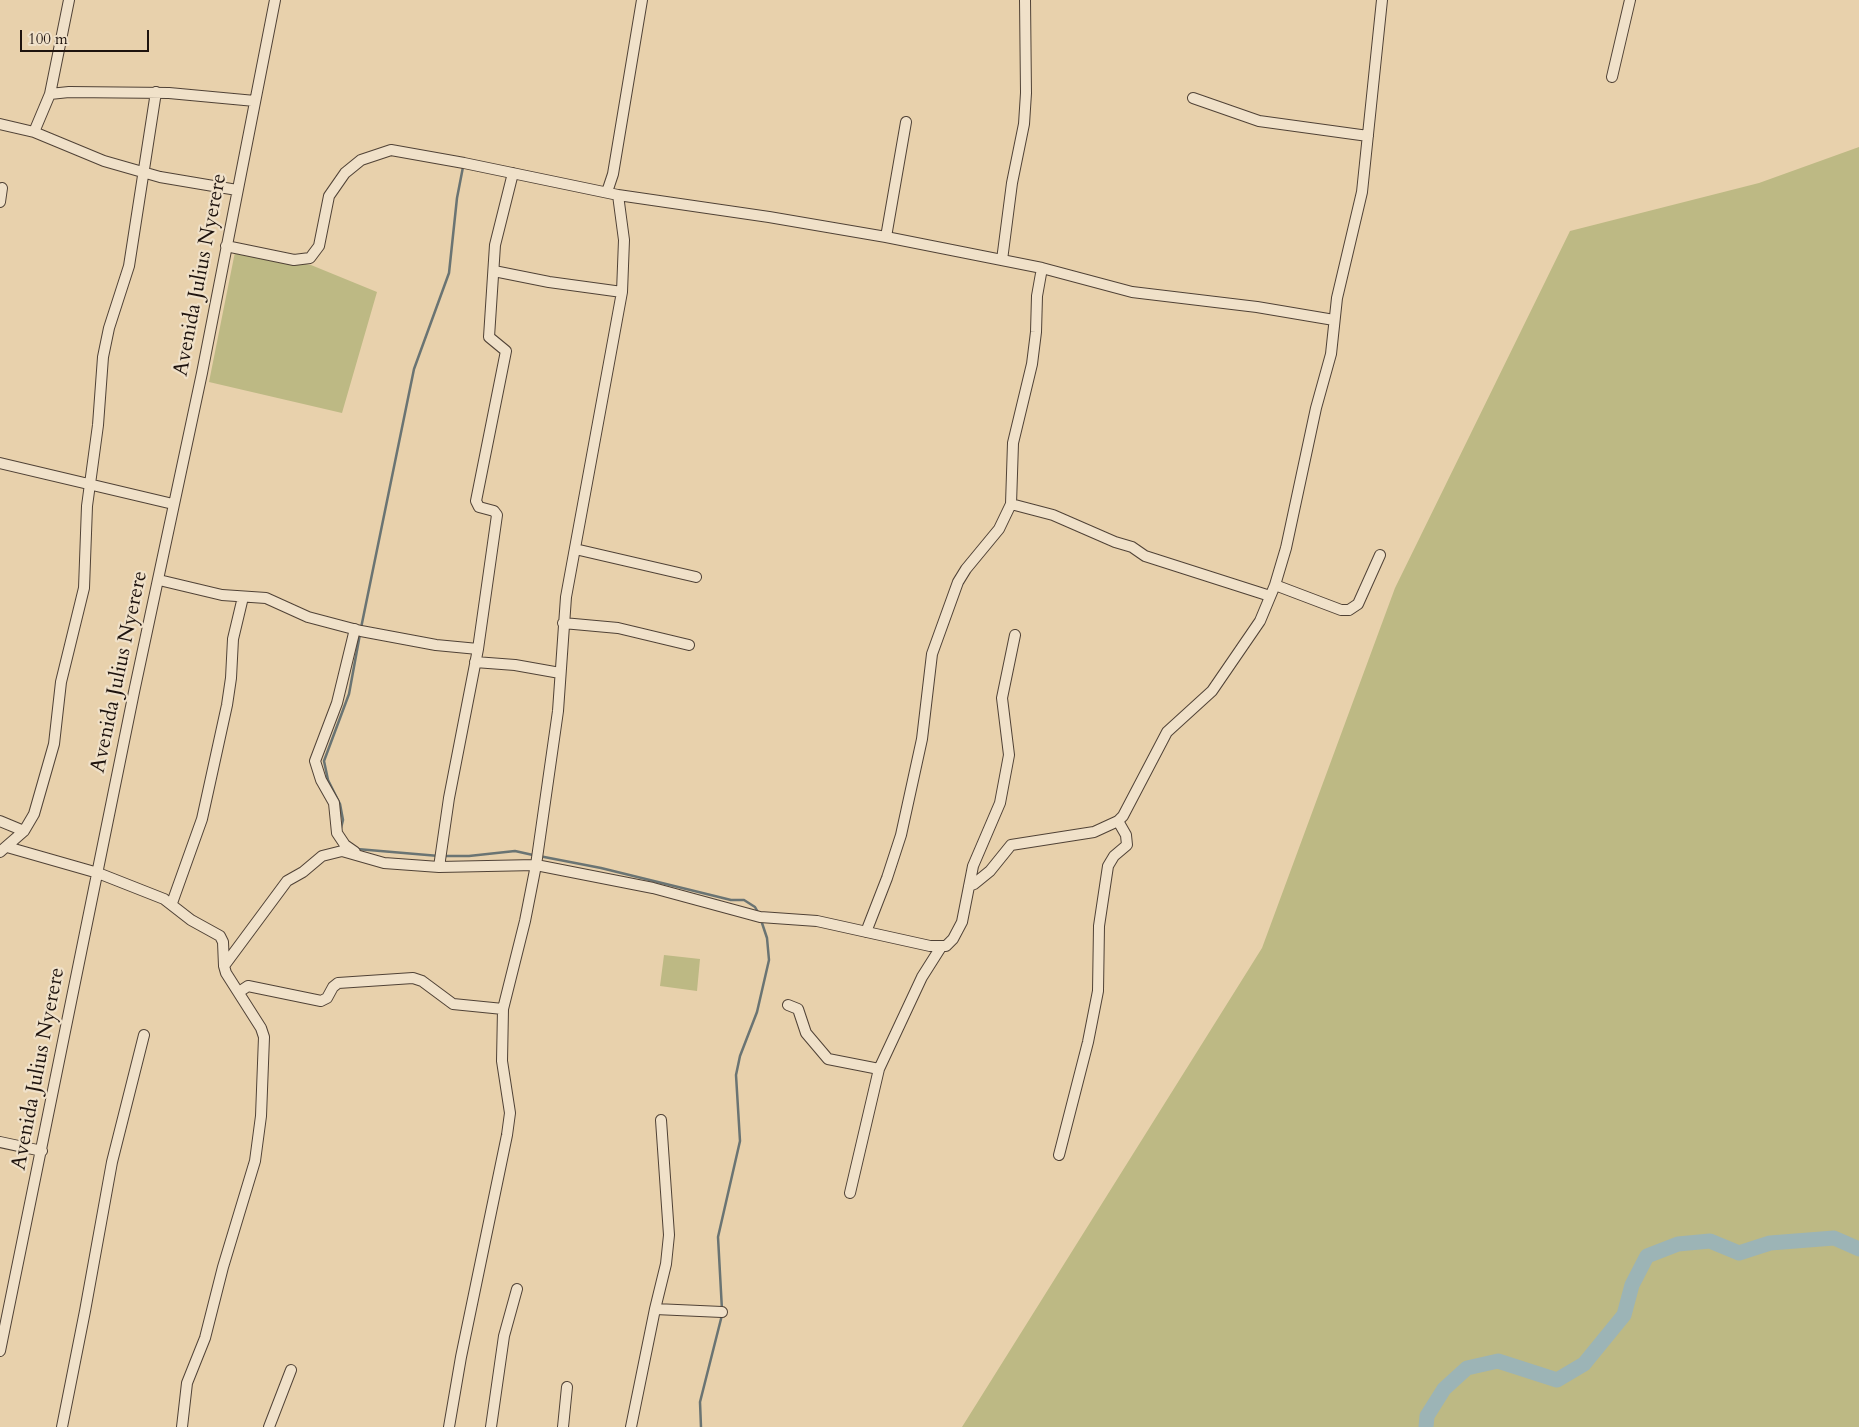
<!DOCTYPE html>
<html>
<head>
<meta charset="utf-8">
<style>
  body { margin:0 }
  #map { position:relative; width:1859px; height:1427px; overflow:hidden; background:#e8d1ac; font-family:Cardo,serif }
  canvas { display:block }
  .scale { position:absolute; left:20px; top:30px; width:129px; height:22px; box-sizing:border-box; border:2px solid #1e130e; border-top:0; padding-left:6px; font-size:15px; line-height:18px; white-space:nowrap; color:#1e130e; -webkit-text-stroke:4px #f0e1c9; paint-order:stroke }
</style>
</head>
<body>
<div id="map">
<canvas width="1859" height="1427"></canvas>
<div class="scale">100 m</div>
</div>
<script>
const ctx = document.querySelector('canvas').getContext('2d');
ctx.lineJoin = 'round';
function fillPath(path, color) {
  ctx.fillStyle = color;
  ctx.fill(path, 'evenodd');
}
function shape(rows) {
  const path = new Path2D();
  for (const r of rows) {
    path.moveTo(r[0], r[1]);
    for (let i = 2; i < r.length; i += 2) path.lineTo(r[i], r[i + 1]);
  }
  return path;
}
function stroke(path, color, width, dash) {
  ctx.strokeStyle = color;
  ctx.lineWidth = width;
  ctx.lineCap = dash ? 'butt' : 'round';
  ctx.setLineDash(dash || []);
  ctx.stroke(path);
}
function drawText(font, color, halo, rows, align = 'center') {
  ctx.font = font + ' Cardo,serif';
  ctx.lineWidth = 4.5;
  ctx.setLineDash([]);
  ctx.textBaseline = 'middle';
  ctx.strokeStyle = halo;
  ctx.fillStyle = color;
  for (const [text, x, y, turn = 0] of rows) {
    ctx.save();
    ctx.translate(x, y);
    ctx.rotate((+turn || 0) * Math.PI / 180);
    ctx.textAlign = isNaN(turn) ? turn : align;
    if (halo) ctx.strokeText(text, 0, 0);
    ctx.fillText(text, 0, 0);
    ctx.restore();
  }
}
fillPath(shape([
  [1859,147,1859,1427,962,1427,1262,948,1395,588,1570,231,1759,183],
  [235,252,311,265,377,292,342,413,209,382],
  [664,955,700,959,697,991,660,986]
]), '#bdb984');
stroke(shape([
  [361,628,414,369,449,273,457,198,463,167],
  [341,828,343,820,340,804,328,780,324,761,349,694,360,634],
  [357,849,439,856],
  [445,856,469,856,515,851,533,855],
  [539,856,601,868,731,900,744,900,755,907,759,914],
  [722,1310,718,1237,740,1141,736,1075,740,1056,757,1012,769,960,767,938,761,920],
  [701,1427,700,1402,722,1315]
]), '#6a7473', 2.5);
stroke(shape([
  [1426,1427,1427,1416,1444,1389,1467,1368,1498,1361,1557,1380,1584,1364,1624,1315,1632,1285,1647,1256,1678,1244,1710,1241,1739,1253,1770,1243,1834,1238,1859,1249]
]), '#9cb4b6', 15);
const minor = shape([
  [1612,77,1630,0],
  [50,94,69,0],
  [1193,98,1259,121,1368,136],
  [0,124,34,132,50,94,69,92,169,93,255,101],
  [34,132,104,161,160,177,237,190],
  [607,192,613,174,642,0],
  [618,195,769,217,886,237,1042,268,1132,292,1257,307,1334,320],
  [0,202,2,188],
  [886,237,906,122],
  [226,246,294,260,310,258,319,246,329,196,345,173,361,160,391,150,464,163,618,195,624,240,622,292,566,597,558,711,536,865,525,921,503,1009,502,1061,510,1113,507,1135,461,1357,449,1427],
  [1002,260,1012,183,1024,124,1026,93,1025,0],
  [494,271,549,282,622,292],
  [0,463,173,504],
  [1011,504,1053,515,1115,542,1132,547,1145,556,1270,596],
  [575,549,696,577],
  [159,580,222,595,266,598,308,617,361,631,436,645,478,649],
  [1275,585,1341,610,1349,610,1358,604,1380,555],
  [563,623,618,628,689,645],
  [475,662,515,665,560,673],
  [0,821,24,831],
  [7,847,98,873,164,899,191,920,220,936,223,942,224,966,226,973,261,1028,264,1037,261,1116,255,1161,223,1267,205,1338,187,1383,182,1427],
  [0,852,24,831,34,814,54,744,61,682,84,588,87,506,98,425,103,357,109,328,129,266,156,92],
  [355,852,345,845,337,833,334,803,321,780,315,761,337,703,355,629],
  [439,867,449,798,478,649,497,515,494,511,479,507,476,501,506,351,489,337,495,245,513,173],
  [969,886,974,884,990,871,1011,845,1094,832,1118,821,1123,816,1167,732,1212,691,1260,621,1275,585,1286,548,1316,408,1331,354,1337,298,1362,192,1382,0],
  [172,903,202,819,227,705,231,678,233,639,243,597],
  [866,932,887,878,901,835,922,739,932,654,958,582,966,569,999,529,1011,504,1013,443,1032,364,1036,332,1037,296,1042,268],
  [224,966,287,881,303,872,322,856,342,851,384,863,439,867,536,865,653,888,760,917,817,921,930,946,946,946,953,939,962,922,973,866,1000,803,1009,755,1002,698,1015,635],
  [239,992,248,986,321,1001,327,998,333,987,338,983,413,978,422,981,453,1004,503,1009],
  [788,1005,798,1009,806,1033,828,1059,879,1069],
  [0,1142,42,1151],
  [1059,1155,1088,1042,1098,991,1099,926,1108,866,1114,856,1127,845,1126,835,1118,821],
  [850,1193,879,1069,922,977,941,947],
  [655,1309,722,1312],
  [0,1351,134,692,202,373,275,0],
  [62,1427,85,1311,112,1162,144,1035],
  [269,1427,291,1370],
  [491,1427,504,1336,517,1289],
  [563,1427,567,1387],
  [631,1427,655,1309,666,1264,669,1235,661,1120]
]);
stroke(minor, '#504236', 12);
stroke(minor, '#f0e1c9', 10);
drawText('21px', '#1e130e', '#f0e1c9', [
  ["Avenida Julius Nyerere",201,275,-79],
  ["Avenida Julius Nyerere",120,672,-78],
  ["Avenida Julius Nyerere",39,1069,-79]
]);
</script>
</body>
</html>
